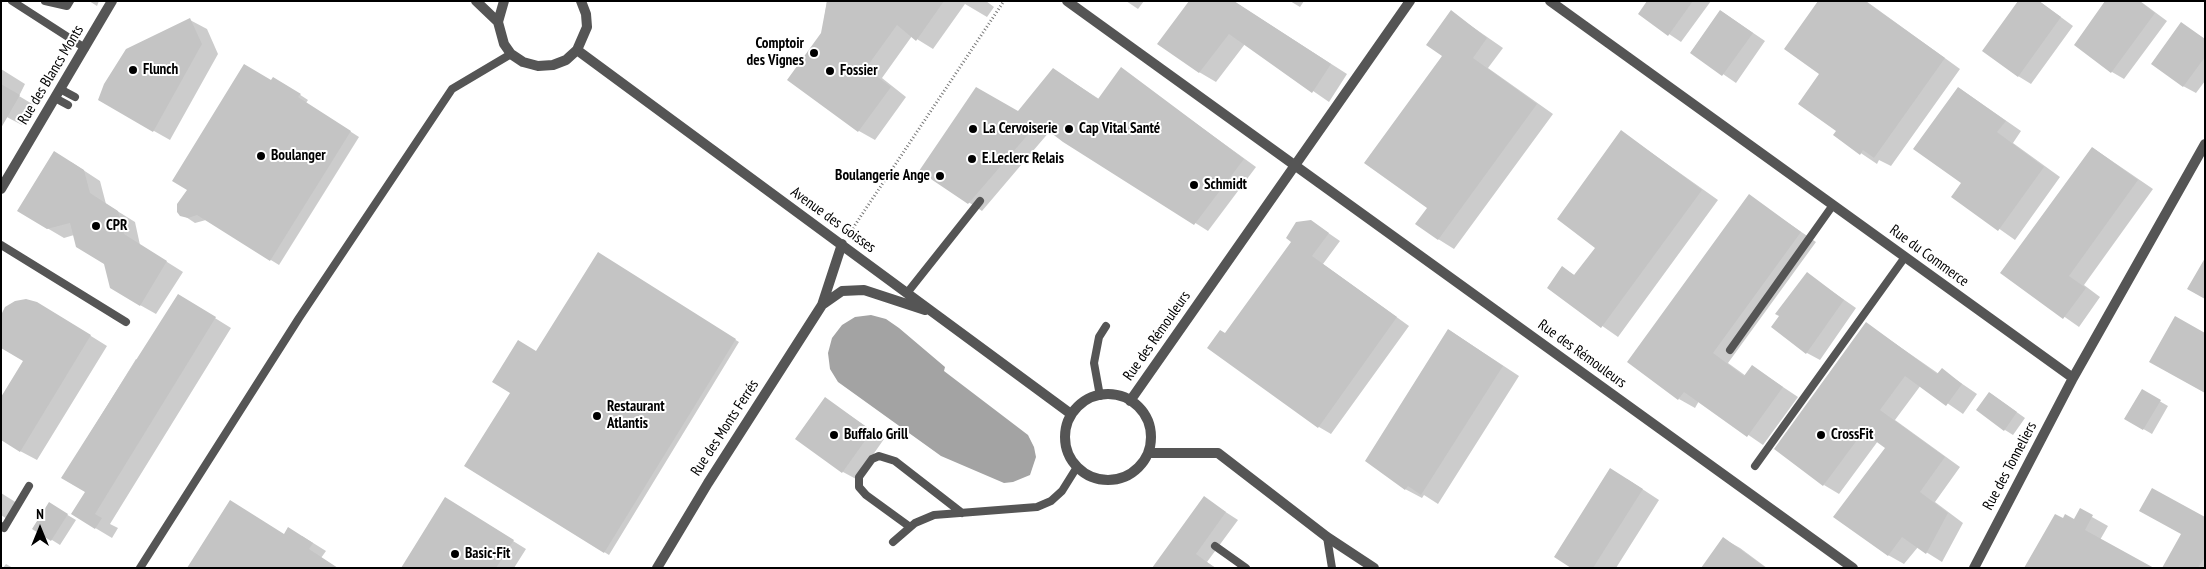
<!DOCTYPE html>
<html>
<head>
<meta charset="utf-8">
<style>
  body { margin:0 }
  #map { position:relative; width:2206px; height:569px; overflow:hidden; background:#fff; font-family:"PT Sans Narrow",sans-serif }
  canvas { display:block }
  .frame { position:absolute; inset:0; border:2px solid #000; pointer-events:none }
  .north { position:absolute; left:15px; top:504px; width:50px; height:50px; -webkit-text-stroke:4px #fff; paint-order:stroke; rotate:0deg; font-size:14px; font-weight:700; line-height:20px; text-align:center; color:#000 }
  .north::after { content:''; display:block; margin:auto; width:18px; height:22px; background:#000; clip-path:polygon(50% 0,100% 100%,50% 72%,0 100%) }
</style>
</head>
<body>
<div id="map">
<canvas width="2206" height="569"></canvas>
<div class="frame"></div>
<div class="north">N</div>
</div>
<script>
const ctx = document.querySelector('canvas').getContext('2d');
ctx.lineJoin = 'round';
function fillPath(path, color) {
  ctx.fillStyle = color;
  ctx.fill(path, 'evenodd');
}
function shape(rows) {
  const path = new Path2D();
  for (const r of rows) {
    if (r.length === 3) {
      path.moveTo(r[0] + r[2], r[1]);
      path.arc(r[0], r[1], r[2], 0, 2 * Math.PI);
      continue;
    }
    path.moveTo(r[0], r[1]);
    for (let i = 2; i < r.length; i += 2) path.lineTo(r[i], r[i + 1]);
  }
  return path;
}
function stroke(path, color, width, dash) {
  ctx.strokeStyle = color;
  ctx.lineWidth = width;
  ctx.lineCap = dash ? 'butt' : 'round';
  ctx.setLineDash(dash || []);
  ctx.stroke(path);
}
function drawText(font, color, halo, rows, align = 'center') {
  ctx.font = font + ' "PT Sans Narrow",sans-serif';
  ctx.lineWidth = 4;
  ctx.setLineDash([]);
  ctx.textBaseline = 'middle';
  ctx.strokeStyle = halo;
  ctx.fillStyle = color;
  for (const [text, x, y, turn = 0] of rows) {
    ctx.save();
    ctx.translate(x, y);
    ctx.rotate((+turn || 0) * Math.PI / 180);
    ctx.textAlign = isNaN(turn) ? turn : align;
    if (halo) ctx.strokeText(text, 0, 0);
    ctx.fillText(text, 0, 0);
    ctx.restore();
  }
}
fillPath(shape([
  [871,315,886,319,899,328,945,367,944,371,1028,435,1034,447,1036,457,1030,475,1013,482,1004,483,941,456,838,382,830,369,828,353,832,338,842,325,855,317]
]), '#a3a3a3');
fillPath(shape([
  [89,1,99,1,97,6],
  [827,1,986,1,994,7,987,17,965,4,933,49,912,36,882,78,906,97,875,140,859,131,822,33],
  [1126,1,1144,1,1138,9],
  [1233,1,1347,74,1329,102,1245,44,1216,82,1199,72],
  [1290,1,1304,1,1300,7],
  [1649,1,1711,1,1681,42,1669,34],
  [1819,1,1866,1,1960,69,1891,166,1879,160,1877,164,1834,135,1838,130,1821,74],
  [2020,1,2039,1,2073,26,2031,84,2018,76],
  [2107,1,2140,1,2167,21,2124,79,2112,72],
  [1721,11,1765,41,1736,83,1691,52],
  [1451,12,1503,48,1488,68,1553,114,1454,249,1438,239,1428,207,1443,56],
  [190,20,207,29,218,54,170,140,99,100],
  [2181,24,2205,39,2205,81,2196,93,2183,86],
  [1,69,25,84,19,96,34,105,22,125,1,114],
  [1053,69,1099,99,1121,69,1256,167,1208,231,1050,131,982,211,921,171,1019,113],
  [271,81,282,83,308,100,306,103,359,137,279,265,206,220,195,223,180,213],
  [1959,88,2021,131,2013,143,2060,177,2015,240,1953,196,1963,183],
  [1622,132,1718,200,1618,337,1548,288,1562,268,1576,276,1597,247],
  [2093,148,2153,189,2084,285,2100,297,2079,327,2002,273],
  [71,162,100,181,106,204,135,222,140,245,183,272,156,314,140,305,106,264,74,235,64,238,47,228],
  [1749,196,1816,242,1728,363,1746,376,1753,367,1798,397,1763,445,1699,401,1695,408,1679,399],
  [1311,221,1340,241,1323,264,1409,326,1331,434,1319,427,1226,334,1292,242],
  [598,254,739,342,609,555,466,466],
  [1807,274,1856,308,1820,360,1807,353],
  [194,305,231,328,110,524,118,528,112,538,72,514,86,492,63,477,136,359,138,360],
  [54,313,107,346,37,460,20,451],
  [1867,324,1939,374,1942,370,1977,394,1963,414,1921,385,1895,420,1960,467,1935,502,1963,523,1942,562,1918,547,1904,564,1888,555,1887,448,1878,441,1839,494,1824,485],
  [1449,330,1519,376,1438,504,1424,495,1422,498,1405,489],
  [2142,391,2168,406,2152,434,2126,419],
  [1990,393,2025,418,2013,435,2005,430],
  [826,399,884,439,856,479,843,472],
  [1627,479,1659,500,1616,568,1574,568],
  [1,493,17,503,7,519,1,515],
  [1204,498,1238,520,1207,562,1216,568,1154,568],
  [49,504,76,520,60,545,33,528],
  [458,507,526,549,514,568,403,568],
  [2092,517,2108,526,2100,540,2063,519,2075,521],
  [2205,518,2205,568,2163,568],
  [284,535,302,536,326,551,321,558],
  [1724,539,1740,548,1767,568,1703,568],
  [6,564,13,568,3,568]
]), '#0003');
fillPath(shape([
  [827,1,944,1,916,41,897,25,866,68,891,87,858,132,787,80,821,33],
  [1189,1,1234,1,1331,64,1312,93,1229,34,1199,73,1157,44],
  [1647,1,1693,1,1668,36,1638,14],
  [1818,1,1865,1,1945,58,1874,158,1863,150,1860,155,1833,135,1836,131,1798,104,1819,74,1784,49],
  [2018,1,2039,1,2061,17,2018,77,1982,51],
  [2105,1,2139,1,2155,13,2111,73,2074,45],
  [1451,10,1487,38,1473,58,1537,104,1438,240,1415,224,1427,208,1364,163,1442,56,1426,45],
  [1720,10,1753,33,1722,76,1690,53],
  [190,18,202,44,153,132,98,100,104,84,126,49],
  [2181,22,2205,39,2205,57,2183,87,2151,64],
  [244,64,271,80,273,77,301,94,298,97,351,131,270,261,197,215,188,218,180,216,177,212,177,204,187,190,172,181],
  [1121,67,1244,159,1194,225,1063,142,1038,123,968,204,919,171,976,87,1018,111,1053,68,1098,99],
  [1,84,20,95,1,128],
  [1958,87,2006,121,1997,132,2044,167,1998,231,1951,197,1961,183,1913,149],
  [1621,130,1702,190,1601,328,1547,288,1562,266,1574,275,1595,248,1557,219],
  [2092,147,2138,180,2069,276,2086,288,2063,319,2000,273],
  [54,151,84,170,90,193,118,211,124,234,167,261,140,306,110,288,104,264,76,247,70,223,47,229,17,211],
  [1749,194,1801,232,1713,353,1744,376,1752,365,1783,387,1747,437,1684,392,1678,400,1627,362],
  [1311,220,1329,233,1312,256,1397,317,1318,428,1207,348,1220,330,1225,333,1291,242,1286,238,1296,222],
  [598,252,736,339,604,553,464,466,510,393,492,382,518,340,536,351],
  [2205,258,2205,299,2187,289],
  [1807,272,1844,300,1806,354,1771,327,1779,316,1775,314],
  [178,294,216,317,95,514,102,518,95,529,71,514,85,492,61,478],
  [26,299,37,302,91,335,20,452,1,440,1,397,23,361,1,348,1,315,5,307,15,301],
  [2175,316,2205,333,2205,393,2149,362],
  [1866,322,1937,374,1942,368,1962,384,1946,406,1905,376,1880,410,1945,457,1920,492,1948,513,1926,554,1902,537,1888,556,1833,517,1885,448,1863,432,1823,486,1774,449],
  [1448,329,1503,366,1421,495,1408,486,1405,490,1365,461],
  [2142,389,2161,400,2143,430,2124,419],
  [1989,392,2017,412,2004,431,1976,410],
  [825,397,872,431,842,473,795,439],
  [1610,468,1643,489,1593,568,1571,568,1554,557],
  [2152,488,2205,517,2205,557,2198,568,2162,568,2181,534,2139,511],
  [1204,496,1226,512,1196,554,1215,568,1152,568],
  [445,497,514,540,496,568,401,568],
  [230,500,284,534,288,527,313,543,309,549,338,568,187,568],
  [49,502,68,514,51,541,32,529],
  [2080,508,2093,515,2085,530,2154,568,2024,568,2055,514,2063,518,2065,514,2074,519],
  [1723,537,1766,568,1701,568]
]), '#c4c4c4');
stroke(shape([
  [849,234,1004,1]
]), '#777', 3, [1, 2.5]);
stroke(shape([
  [12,1,85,48],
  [45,1,67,6,70,1],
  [60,89,75,97],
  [55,98,68,105],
  [1,245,126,322],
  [907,293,980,201],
  [1730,350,1833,205],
  [1100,396,1094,363,1099,337,1106,326],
  [1755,466,1905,257],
  [1,526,4,528,29,486],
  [910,527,866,495,859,487,859,477,872,459,879,456,895,461,962,513],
  [1327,537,1332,568],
  [893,542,915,523,934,515,1037,507,1051,501,1062,491,1077,467],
  [1215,546,1246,568],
  [140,568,299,318,452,89,511,54]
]), '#555', 8);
stroke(shape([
  [476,1,498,22],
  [504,1,498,22,504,44,511,54,523,62,538,66,553,65,566,60,577,50,587,27,586,14,581,1],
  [1067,1,1853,568],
  [1550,1,2073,378],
  [577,50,1071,414],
  [1,189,112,1],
  [822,305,842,291,864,290,925,310],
  [1108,437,43],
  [1130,401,1410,1],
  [1148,453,1218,453,1327,537,1374,568],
  [657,568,708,483,822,305,842,244],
  [1974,568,2073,378,2205,144]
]), '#555', 10);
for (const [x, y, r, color] of [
  [814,53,5,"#000"],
  [133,70,5,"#000"],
  [830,71,5,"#000"],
  [973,129,5,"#000"],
  [1069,129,5,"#000"],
  [261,156,5,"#000"],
  [972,159,5,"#000"],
  [940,176,5,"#000"],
  [1194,185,5,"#000"],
  [96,226,5,"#000"],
  [597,416,5,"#000"],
  [834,435,5,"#000"],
  [1821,435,5,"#000"],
  [455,554,5,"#000"]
]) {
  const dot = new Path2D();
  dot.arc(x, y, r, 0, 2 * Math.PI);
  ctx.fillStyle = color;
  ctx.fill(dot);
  stroke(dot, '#fff', 2);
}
drawText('bold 15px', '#000', '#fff', [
  ["Comptoir",804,44,"right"],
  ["des Vignes",804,61,"right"],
  ["Flunch",143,70],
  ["Fossier",840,71],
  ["La Cervoiserie",983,129],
  ["Cap Vital Santé",1079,129],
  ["Boulanger",271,156],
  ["E.Leclerc Relais",982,159],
  ["Boulangerie Ange",930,176,"right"],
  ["Schmidt",1204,185],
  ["CPR",106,226],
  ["Restaurant",607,407],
  ["Atlantis",607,424],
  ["Buffalo Grill",844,435],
  ["CrossFit",1831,435],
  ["Basic-Fit",465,554]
], 'left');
drawText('15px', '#000', '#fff', [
  ["Rue des Blancs Monts",51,75,-59],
  ["Avenue des Goisses",833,220,36],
  ["Rue du Commerce",1929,256,36],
  ["Rue des Rémouleurs",1157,336,-55],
  ["Rue des Rémouleurs",1582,354,36],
  ["Rue des Monts Ferrés",725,428,-57],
  ["Rue des Tonneliers",2010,466,-62]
]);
</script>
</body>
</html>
